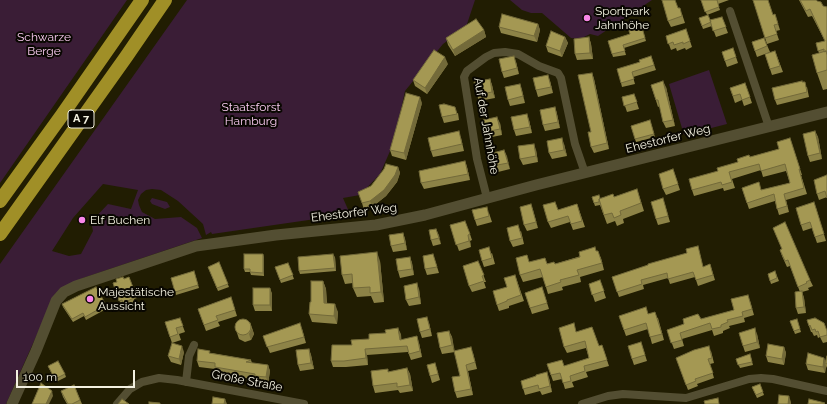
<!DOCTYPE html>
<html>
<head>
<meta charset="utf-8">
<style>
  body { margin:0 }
  #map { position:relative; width:827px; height:404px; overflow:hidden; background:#211d02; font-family:Raleway,sans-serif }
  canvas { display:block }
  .scale { position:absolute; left:16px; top:370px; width:119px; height:18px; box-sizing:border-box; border:2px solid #f3f1e0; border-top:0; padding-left:5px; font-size:12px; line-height:14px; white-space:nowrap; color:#f3f1e0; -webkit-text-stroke:3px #090701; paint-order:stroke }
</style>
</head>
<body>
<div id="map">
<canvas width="827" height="404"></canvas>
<div class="scale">100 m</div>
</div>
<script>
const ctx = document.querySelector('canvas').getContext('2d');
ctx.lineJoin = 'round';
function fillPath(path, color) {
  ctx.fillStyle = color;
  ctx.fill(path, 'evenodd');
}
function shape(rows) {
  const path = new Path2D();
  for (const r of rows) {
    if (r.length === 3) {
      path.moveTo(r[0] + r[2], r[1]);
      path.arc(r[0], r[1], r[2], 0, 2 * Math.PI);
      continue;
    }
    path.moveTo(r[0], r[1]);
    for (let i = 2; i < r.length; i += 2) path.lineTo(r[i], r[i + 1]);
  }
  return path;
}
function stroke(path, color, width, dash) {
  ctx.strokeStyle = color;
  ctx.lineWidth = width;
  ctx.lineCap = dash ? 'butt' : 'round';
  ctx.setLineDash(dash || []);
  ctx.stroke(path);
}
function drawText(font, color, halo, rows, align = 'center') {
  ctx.font = font + ' Raleway,sans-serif';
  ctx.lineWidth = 4;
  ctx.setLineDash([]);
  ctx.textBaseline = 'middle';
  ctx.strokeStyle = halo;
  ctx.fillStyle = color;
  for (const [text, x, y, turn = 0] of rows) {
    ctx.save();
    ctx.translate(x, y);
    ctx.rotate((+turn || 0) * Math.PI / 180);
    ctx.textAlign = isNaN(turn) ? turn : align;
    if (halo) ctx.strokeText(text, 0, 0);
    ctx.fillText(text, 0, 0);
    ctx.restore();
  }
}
fillPath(shape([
  [0,0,127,0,0,183],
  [187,0,475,0,466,27,443,44,405,91,394,142,380,174,360,195,343,198,350,214,212,234,211,232,206,235,203,224,178,201,161,190,152,189,146,190,141,194,138,200,139,205,142,212,155,219,181,217,197,228,202,238,83,278,55,294,6,404,0,404,0,264],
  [103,184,138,190,131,209,108,204,91,222,93,231,81,254,69,256,52,251,73,218],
  [510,0,652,0,598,36,590,34,580,39,571,38,542,13,531,13,522,10],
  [709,70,727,124,684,135,669,84],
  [152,198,167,202,170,207,165,209,152,204,150,201]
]), '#3a1d36');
stroke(shape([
  [730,11,769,127],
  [487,198,477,159,464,77,467,71,486,57,494,53,505,52,518,54,539,66,558,73,561,78,575,144,585,173],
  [186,382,189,356,194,345],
  [117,404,130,389,142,382,159,378,177,380,304,404],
  [582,404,608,396,623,394,686,398,749,379,761,378,773,379,827,391]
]), '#534e32', 8);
stroke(shape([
  [12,404,36,351,56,301,64,292,76,286,196,246,276,235,376,225,425,215,536,185,827,112]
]), '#534e32', 11);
stroke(shape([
  [0,201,62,115,142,0],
  [0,234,126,57,165,0]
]), '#a08f27', 14);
fillPath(shape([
  [701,0,729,0,718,4,720,10,707,15],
  [753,0,773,15,775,14,780,30,776,31,779,40,767,44],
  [799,0,816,0,817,1,823,6,827,7,827,89,823,90,817,73,819,53,816,43,825,41,812,16,808,17],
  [678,8,682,14,685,23,671,27,668,21],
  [722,17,728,33,716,37,712,26,703,29,699,18,711,21],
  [538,24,540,30,537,42,501,33,499,27],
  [641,24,646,41,624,48,626,55,613,57,608,41,630,34],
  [686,29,692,47,686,50,685,48,677,51,676,48,671,50,666,36],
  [484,30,486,37,455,56,448,45,446,38],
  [565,37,568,43,562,57,548,52,546,46],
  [589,37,591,44,593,59,577,60,575,54],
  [764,38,770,52,757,57,752,42],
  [733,48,738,63,727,67,722,52],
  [775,51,783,72,772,75,765,54],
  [651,56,656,70,633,77,635,84,622,87,621,83,640,62],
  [516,62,519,74,504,78,502,72],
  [448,64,427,94,415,86,413,80],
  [592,73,594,79,609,149,594,153,591,147,591,132],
  [490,79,492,85,495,98,479,101,477,95],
  [550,81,553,93,538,97,536,90],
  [745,83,752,103,744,106,742,100,735,103,730,88],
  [520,84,525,103,510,106,508,100],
  [651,85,666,87,675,126,666,128,663,122,660,106,658,107],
  [807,87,809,97,777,105,775,100],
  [634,94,639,109,627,112,622,97],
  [422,103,406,160,392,156,390,150],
  [555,107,557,114,560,128,545,131,543,125],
  [458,113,459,120,444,123,442,117],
  [529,120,532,133,516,136,514,130],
  [650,120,655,137,636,142,631,126],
  [500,123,502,135,487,138,485,132],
  [815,131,818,137,822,159,810,162,808,156],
  [461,138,464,151,433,157,431,151],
  [790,138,802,175,801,175,807,194,786,200,789,212,779,215,775,201,749,209,742,188,761,190,790,183,786,171,763,177,761,170,732,179,735,188,724,191,723,188,694,196,692,190,718,171,750,157,779,149],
  [564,144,567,156,552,159,549,153],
  [504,150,510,169,494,173,492,166],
  [536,150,538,162,523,165,520,159],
  [465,161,467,167,470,180,424,189,421,183],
  [398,167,400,173,397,182,386,196,372,207,364,210,362,203,371,186],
  [673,169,680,190,666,195,663,189],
  [827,175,827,197,819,200,817,194],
  [637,189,644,211,623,219,624,223,617,226,615,221,607,224,600,205,595,206,592,197,600,198,614,197],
  [531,204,538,228,527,231,524,225],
  [577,204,585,227,573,230,570,222,551,228,548,222,558,210],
  [665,205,670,222,658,225,656,219],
  [816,208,826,241,817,243,812,228,803,231,801,225],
  [489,213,492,222,477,226,475,220],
  [450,225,470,234,472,240,470,241,471,247,459,251],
  [773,228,810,280,813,286,808,288,809,290,802,292,804,298,806,313,798,314,796,308,800,292,790,266,787,267,782,256,780,250,782,249],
  [436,229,441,244,433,246,431,240],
  [521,231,524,244,513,247,510,241],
  [403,233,405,239,407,250,393,252,391,246],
  [698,246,703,267,710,264,715,280,698,286,695,277,670,284,668,278,643,285,644,289,619,297,612,277,687,253],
  [597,251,601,258,604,270,580,277,581,282,562,287,563,290,548,294,543,277,523,282,520,275,527,255,529,262,555,264],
  [492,253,495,264,484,267,482,261],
  [263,254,264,258,264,276,251,275,250,272,245,272,244,269],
  [433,254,439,273,427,275,425,269],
  [335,257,336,271,300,274,299,271],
  [410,257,412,263,414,275,400,278,398,271],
  [380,261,384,302,374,303,371,296,357,297,353,288,353,283,345,284,342,275],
  [478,261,486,282,484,282,486,288,472,292,469,286],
  [219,262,229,287,218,291,208,267],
  [288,263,294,279,281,283,275,267],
  [194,271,199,288,176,295,171,278],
  [775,271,779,281,771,284,768,274],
  [515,275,524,301,509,306,509,308,499,311,497,305,507,287],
  [129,277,137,298,134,299,135,302,124,306,123,303,121,304,113,283],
  [600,280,606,298,595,302,589,284],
  [323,281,326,289,327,303,338,312,337,324,312,322,309,314,311,302],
  [542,287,549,309,532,314,525,293],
  [270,288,272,294,272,311,255,311,253,305],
  [419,289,421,304,409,306,406,300],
  [231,297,237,316,218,322,220,326,206,331,198,309],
  [750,301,754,315,744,318,745,322,729,326,730,328,723,331,723,333,714,336,712,330,682,339,684,346,674,349,667,330,701,319,734,310],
  [62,304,106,305,108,308,86,320,84,316,73,322,63,307],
  [648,314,658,318,664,340,652,344,648,329,626,336,619,316],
  [797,319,801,332,795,334,790,321],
  [807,320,827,330,827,342,823,343,820,337,818,338,817,335,814,336,812,332,811,332],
  [165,322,182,324,185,332,179,334,181,340,172,343],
  [250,322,254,334,251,340,245,342,239,339,235,327],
  [429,323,432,336,422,338,420,332],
  [302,329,306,343,270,353,263,336],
  [449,331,452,337,454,351,473,353,477,369,468,371,473,395,457,398,455,392,460,376,455,352,442,354,440,348],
  [576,332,599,346,604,351,609,366,586,372,588,377,572,382,574,387,565,389,562,379,553,381,547,364,565,366,589,358,586,348,567,353,564,347],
  [401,334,401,340,419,343,422,357,411,360,408,352,367,355,368,365,346,367,333,367,331,361,352,345,369,339],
  [757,334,760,348,745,352,743,346],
  [641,342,647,361,634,365,632,359],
  [784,347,786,353,784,365,768,362,766,356],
  [309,349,311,355,314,369,300,371,298,365],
  [711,351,714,363,710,364,714,378,697,384,698,386,688,390,676,358],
  [184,352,181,365,171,362,168,356],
  [211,353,251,360,252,363,268,365,270,371,268,384,257,382,257,380,217,373,215,369,199,367,197,361],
  [750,354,753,365,740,368,736,359],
  [827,356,827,368,826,366,825,373,808,370,806,364,826,362],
  [435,363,440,380,432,383,430,376],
  [48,366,65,374,66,377,56,382],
  [407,368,410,374,413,391,400,393,398,390,375,393,373,386,388,369,388,372],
  [549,378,552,392,542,395,540,391,525,395,521,381],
  [760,384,764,395,757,398,752,387],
  [74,385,82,404,67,404,63,397,61,391]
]), '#8d8347');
fillPath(shape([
  [538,24,540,30,537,42,534,36],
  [484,30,486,37,455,56,453,50],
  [565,37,568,43,562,57,560,51],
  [589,37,591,44,593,59,590,53],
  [514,56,516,62,519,74,517,68],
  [445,57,448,64,427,94,425,88],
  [592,73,594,79,609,149,607,143],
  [548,75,550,81,553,93,551,87],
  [490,79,492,85,495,98,492,92],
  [663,81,666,87,675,126,673,120],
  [520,84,522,90,525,103,523,96],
  [420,97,422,103,406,160,404,153],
  [555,107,557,114,560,128,558,122],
  [527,114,529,120,532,133,530,127],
  [497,117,500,123,502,135,500,129],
  [815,131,818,137,822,159,820,153],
  [562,138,564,144,567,156,564,150],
  [534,144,536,150,538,162,536,156],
  [504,150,507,156,510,169,508,163],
  [465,161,467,167,470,180,468,174],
  [398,167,400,173,397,182,386,196,372,207,370,201],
  [531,204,533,210,538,228,536,222],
  [436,229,439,235,441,244],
  [403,233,405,239,407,250,405,243],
  [468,235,470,241,471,247,469,241],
  [377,252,380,261,384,302,381,292],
  [263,254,264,258,264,276,263,273],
  [333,254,335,257,336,271,335,268],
  [410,257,412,263,414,275,412,269],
  [323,281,326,289,327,311,324,303],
  [417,283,419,289,421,304,419,297],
  [270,288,272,294,272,311,270,305],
  [802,291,804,298,806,313,804,307],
  [335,304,338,312,337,324,334,316],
  [427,317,429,323,432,336,430,329],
  [252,328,254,334,251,340,249,334],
  [398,328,401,334,402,346,400,340],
  [755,328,757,334,760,348,757,342],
  [449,331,452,337,455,352,452,345],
  [417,336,419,343,422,357,420,351],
  [182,346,184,352,181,365,179,359],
  [784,347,786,353,784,365,782,359],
  [309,349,311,355,314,369,311,363],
  [365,349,367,355,368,365,366,358],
  [824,358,827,364,825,363,826,366,825,373,823,367],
  [268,365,270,371,268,384,266,377],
  [466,365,468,371,473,395,471,389],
  [407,368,410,374,413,391,410,385],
  [547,372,549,378,552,392,550,386],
  [52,391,53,396,49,404,46,404],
  [789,396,791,402,791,404,788,404],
  [225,399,227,404,224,404]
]), '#736a3a');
const building = shape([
  [662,0,675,0,678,8,680,8,682,16,668,21,662,0],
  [701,0,718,0,717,0,719,7,705,12,701,0],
  [753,0,768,0,773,15,775,14,778,24,774,25,777,34,765,38,753,0],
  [800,0,816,0,817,1,821,2,823,6,827,7,827,52,826,52,826,51,824,52,824,49,818,51,816,43,825,41,810,9,806,11,800,0],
  [502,14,538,24,534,36,499,27,502,14],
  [708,15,711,22,702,26,699,18,708,15],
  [722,17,726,27,713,31,710,20,722,17],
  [476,19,484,30,453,50,446,38,476,19],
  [641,24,645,38,623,45,625,51,612,54,608,41,630,34,628,28,641,24],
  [686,29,690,41,683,44,683,42,674,45,673,42,668,44,666,36,686,29],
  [551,31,565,37,560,51,546,46,551,31],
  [589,37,590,53,575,54,574,39,589,37],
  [764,38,767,46,755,51,752,42,764,38],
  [733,48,736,57,725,61,722,52,733,48],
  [434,50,445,57,425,88,413,80,434,50],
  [775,51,780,66,770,69,765,54,775,51],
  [826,51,827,55,827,70,817,73,812,55,826,51],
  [514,56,517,68,502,72,499,59,514,56],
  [651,56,654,65,632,72,634,79,621,83,617,69,640,62,639,60,651,56],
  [592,73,607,143,591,147,588,132,591,132,578,75,592,73],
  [548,75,551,87,536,90,533,78,548,75],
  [490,79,492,92,477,95,474,82,490,79],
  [663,81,673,120,663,122,658,100,656,100,651,85,663,81],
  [802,81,802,82,805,82,807,92,775,100,772,88,802,81],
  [745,83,750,97,742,100,740,94,733,96,730,88,745,83],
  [520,84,523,96,508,100,505,87,520,84],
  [406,93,420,97,404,153,390,150,406,93],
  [634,94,637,102,624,106,622,97,634,94],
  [444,104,455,107,457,114,442,117,439,105,444,104],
  [555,107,558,122,543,125,540,110,555,107],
  [527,114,530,127,514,130,511,117,527,114],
  [497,117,500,129,485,132,483,120,497,117],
  [650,120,654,134,635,139,631,126,650,120],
  [459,131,462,144,431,151,428,138,459,131],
  [815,131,820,153,808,156,803,134,815,131],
  [562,138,564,150,549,153,547,141,562,138],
  [790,138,800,169,799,169,804,188,784,194,787,206,777,209,774,194,747,203,742,188,759,182,761,190,790,183,785,164,761,171,759,164,729,172,732,182,722,185,721,182,692,190,689,179,718,171,717,168,738,162,737,159,749,155,750,157,779,149,777,142,790,138],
  [534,144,536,156,520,159,518,146,534,144],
  [504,150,508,163,492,166,489,154,504,150],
  [465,161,468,174,421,183,419,171,465,161],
  [386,164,398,167,395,175,384,190,370,201,362,203,358,192,371,186,384,169,386,164],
  [673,169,678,184,663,189,659,174,673,169],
  [827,175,827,198,825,191,817,194,814,180,827,175],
  [637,189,641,203,620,211,621,215,614,218,612,213,604,215,599,199,613,194,614,197,637,189],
  [599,195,600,198,599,199,599,202,594,203,592,197,599,195],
  [663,198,668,216,656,219,651,202,663,198],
  [555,202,558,210,577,204,582,221,571,224,568,216,548,222,543,205,555,202],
  [814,202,824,234,815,237,810,222,801,225,796,208,814,202],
  [531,204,536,222,524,225,520,207,531,204],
  [487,207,489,216,475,220,472,210,487,207],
  [465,221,470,234,468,235,469,241,456,245,450,225,465,221],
  [785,222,810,280,806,282,807,283,798,287,788,260,785,261,780,250,782,249,773,228,785,222],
  [518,225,522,238,510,241,507,228,518,225],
  [436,229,439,238,431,240,429,230,436,229],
  [403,233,405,243,391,246,389,235,403,233],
  [698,246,703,267,710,264,713,275,696,280,693,272,668,279,667,273,641,280,642,284,617,292,612,277,648,265,648,264,687,253,686,249,698,246],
  [489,247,492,258,482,261,479,250,489,247],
  [595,247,596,251,598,251,602,263,577,270,579,275,560,280,561,282,546,287,540,269,520,275,516,258,527,255,529,262,545,258,547,264,554,262,555,264,580,257,579,252,595,247],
  [377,252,381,292,370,293,370,287,353,288,352,274,342,275,340,256,377,252],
  [244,254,263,254,263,273,250,272,250,269,244,269,244,254],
  [333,254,335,268,299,271,298,257,333,254],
  [433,254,437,267,425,269,423,256,433,254],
  [410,257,412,269,398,271,396,259,410,257],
  [478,261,484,275,482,276,484,281,469,286,463,266,478,261],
  [219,262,228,284,217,288,208,267,219,262],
  [288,263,293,275,280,280,275,267,288,263],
  [194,271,198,285,175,292,171,278,194,271],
  [775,271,777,278,770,281,768,274,775,271],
  [515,275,521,295,507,300,507,301,497,305,493,291,507,287,504,278,515,275],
  [123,277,124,279,129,277,136,295,133,296,134,298,123,303,122,300,119,301,113,283,117,282,116,279,123,277],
  [600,280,604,291,592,295,589,284,600,280],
  [311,281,323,281,324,303,335,304,334,316,309,314,310,302,311,302,311,281],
  [417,283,419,297,406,300,404,286,417,283],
  [96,287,106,305,85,317,83,313,72,319,62,304,96,287],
  [542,287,547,303,530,308,525,293,542,287],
  [253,288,270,288,270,305,253,305,253,288],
  [802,291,804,307,796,308,795,292,802,291],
  [748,295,752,309,742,312,743,316,727,320,728,322,721,325,721,327,712,329,710,323,680,333,682,340,671,343,667,330,684,324,683,319,698,314,701,319,734,310,731,299,748,295],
  [231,297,235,310,216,316,218,320,204,325,198,309,231,297],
  [646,307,648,314,655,312,662,334,650,337,646,323,624,330,619,316,646,307],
  [427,317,430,329,420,332,417,319,427,317],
  [180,318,183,326,176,328,178,334,170,337,165,322,180,318],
  [815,318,824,323,827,331,827,335,820,337,818,331,816,332,815,329,812,330,810,325,809,326,807,320,815,318],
  [243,327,8],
  [797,319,800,329,794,331,790,321,797,319],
  [300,323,304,337,267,347,263,336,300,323],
  [574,323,576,332,592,327,599,346,602,345,607,360,584,366,585,371,570,376,571,381,563,383,560,373,551,375,547,364,562,360,564,366,589,358,585,341,564,347,559,328,574,323],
  [398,328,400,340,417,336,420,351,409,354,407,346,365,349,366,358,344,361,331,361,332,345,352,345,351,340,369,339,369,334,386,333,385,330,398,328],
  [755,328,757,342,743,346,739,333,755,328],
  [449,331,452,345,440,348,437,333,449,331],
  [641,342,645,355,632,359,628,346,641,342],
  [172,343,182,346,179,359,168,356,172,343],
  [768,344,784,347,782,359,766,356,768,344],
  [709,346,712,358,708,359,713,373,695,379,696,381,686,385,676,358,694,350,709,346],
  [471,347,475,362,466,365,471,389,455,392,452,377,460,376,454,351,471,347],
  [198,349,210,351,209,353,251,360,246,362,268,365,266,377,255,376,255,374,215,367,215,363,197,361,198,349],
  [309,349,311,363,298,365,296,350,309,349],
  [808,353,824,358,823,367,806,364,808,353],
  [750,354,752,362,738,365,736,359,750,354],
  [827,356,827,364,825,363,827,356],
  [58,361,65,374,55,379,48,366,58,361],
  [435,363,438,374,430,376,427,365,435,363],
  [407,368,410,385,397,387,397,383,373,386,371,371,388,369,388,372,407,368],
  [547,372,550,386,539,389,538,385,523,389,521,381,536,376,536,375,547,372],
  [41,383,52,391,46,404,32,404,41,383],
  [760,384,763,392,756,395,752,387,760,384],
  [74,385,80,400,72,404,68,404,61,391,74,385],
  [779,395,789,396,788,404,778,404,779,395],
  [213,397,225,399,224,404,212,404,213,397],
  [718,398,719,404,705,404,704,401,718,398],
  [122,399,129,404,118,404,122,399],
  [809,399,825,403,824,404,808,404,809,399],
  [149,402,160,403,160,404,149,404,149,402]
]);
fillPath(building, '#a49853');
stroke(building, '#736a3a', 1);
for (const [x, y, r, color] of [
  [587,18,4,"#f987e8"],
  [82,220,4,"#f987e8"],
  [90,299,4,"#f987e8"]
]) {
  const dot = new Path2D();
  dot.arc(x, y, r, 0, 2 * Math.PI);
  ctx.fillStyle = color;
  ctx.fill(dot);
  stroke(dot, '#090701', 1.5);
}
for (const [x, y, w] of [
  [81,119,26]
]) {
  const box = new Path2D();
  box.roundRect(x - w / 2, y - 9, w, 18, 3);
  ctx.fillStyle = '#090701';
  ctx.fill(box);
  stroke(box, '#f3f1e0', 1);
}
drawText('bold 11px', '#f3f1e0', null, [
  ["A 7",81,119]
]);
drawText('12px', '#f3f1e0', '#090701', [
  ["Sportpark",595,11],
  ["Jahnhöhe",595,25],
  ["Elf Buchen",90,220],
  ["Majestätische",98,292],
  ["Aussicht",98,306]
], 'left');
drawText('12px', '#fbccf2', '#090701', [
  ["Schwarze",44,37],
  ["Berge",44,51],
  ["Staatsforst",251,107],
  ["Hamburg",251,121]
]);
drawText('12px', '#f3f1e0', '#090701', [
  ["Auf der Jahnhöhe",486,126,80],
  ["Ehestorfer Weg",668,139,-14],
  ["Ehestorfer Weg",354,213,-7],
  ["Große Straße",247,381,11]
]);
</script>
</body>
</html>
